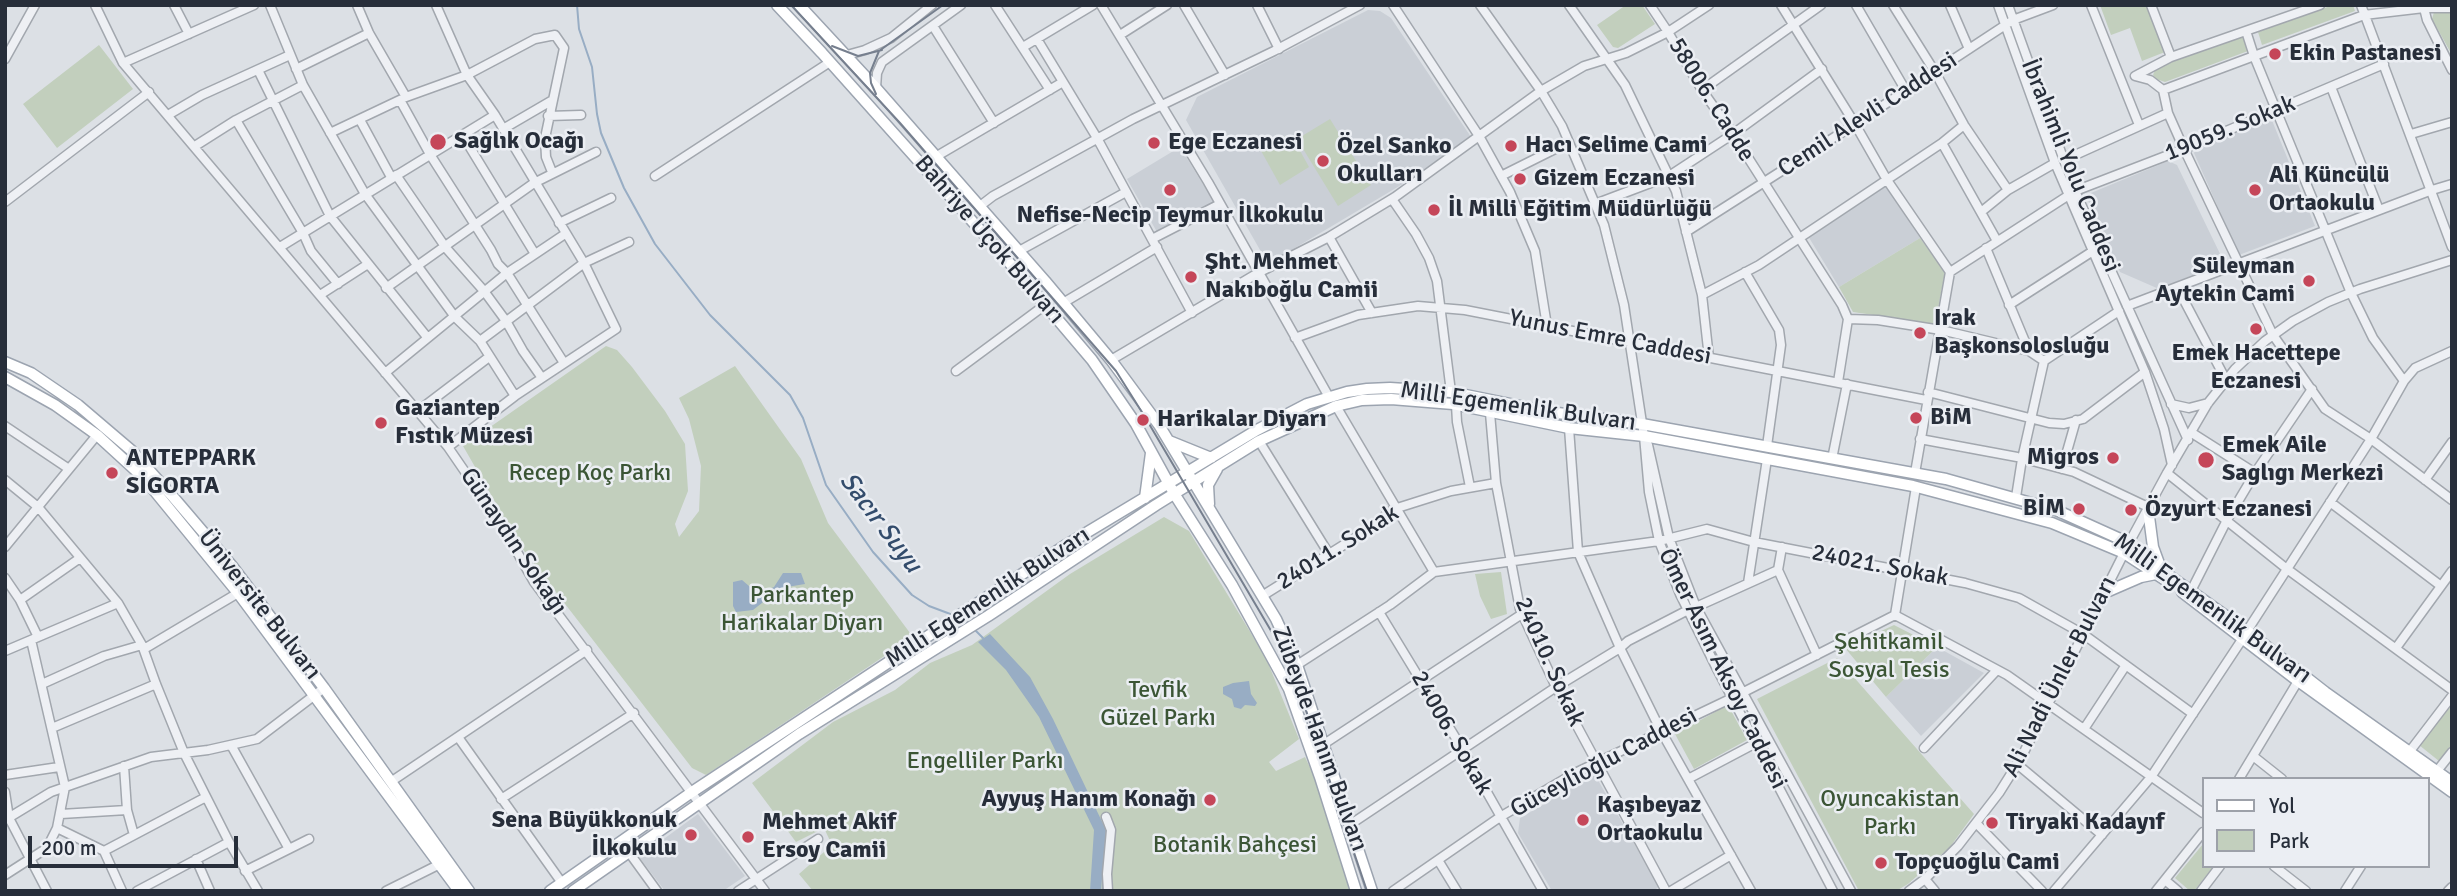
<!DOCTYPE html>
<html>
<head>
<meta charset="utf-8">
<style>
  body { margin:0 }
  #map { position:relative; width:2457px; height:896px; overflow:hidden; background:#dce0e5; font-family:Signika,sans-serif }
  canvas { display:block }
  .frame { position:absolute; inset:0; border:7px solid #272e3a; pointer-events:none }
  .legend { position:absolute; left:2202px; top:777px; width:228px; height:91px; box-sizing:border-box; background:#ebeef3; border:2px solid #9da1a9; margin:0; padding:9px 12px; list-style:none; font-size:21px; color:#272e3a }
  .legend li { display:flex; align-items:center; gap:14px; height:35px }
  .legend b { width:35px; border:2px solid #9da1a9 }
  .scale { position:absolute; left:28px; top:836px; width:210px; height:32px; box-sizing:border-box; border:4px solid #272e3a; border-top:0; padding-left:9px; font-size:21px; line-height:24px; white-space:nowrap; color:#272e3a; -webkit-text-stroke:5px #ebeef3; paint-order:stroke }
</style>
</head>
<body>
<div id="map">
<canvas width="2457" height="896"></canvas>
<div class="frame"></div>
<ul class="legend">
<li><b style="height:9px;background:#fff"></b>Yol</li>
<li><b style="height:19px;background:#c2cfbd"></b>Park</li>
</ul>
<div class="scale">200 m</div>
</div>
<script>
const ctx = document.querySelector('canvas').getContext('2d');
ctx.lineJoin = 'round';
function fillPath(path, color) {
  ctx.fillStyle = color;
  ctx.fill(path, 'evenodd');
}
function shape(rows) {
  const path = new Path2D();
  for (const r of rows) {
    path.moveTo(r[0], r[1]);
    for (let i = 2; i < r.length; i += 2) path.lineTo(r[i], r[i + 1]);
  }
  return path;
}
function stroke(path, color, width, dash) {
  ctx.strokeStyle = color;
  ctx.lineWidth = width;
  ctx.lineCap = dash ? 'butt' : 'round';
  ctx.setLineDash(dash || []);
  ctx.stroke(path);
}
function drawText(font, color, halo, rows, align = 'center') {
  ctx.font = font + ' Signika,sans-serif';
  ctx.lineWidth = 5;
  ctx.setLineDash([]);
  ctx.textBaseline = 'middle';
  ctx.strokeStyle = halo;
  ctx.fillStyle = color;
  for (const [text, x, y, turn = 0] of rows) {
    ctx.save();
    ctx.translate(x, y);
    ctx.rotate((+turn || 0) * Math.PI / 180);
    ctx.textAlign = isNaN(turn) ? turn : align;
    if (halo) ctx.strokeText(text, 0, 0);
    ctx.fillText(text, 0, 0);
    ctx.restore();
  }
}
fillPath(shape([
  [1368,10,1380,11,1391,18,1471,137,1401,185,1268,264,1186,120,1197,97],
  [2271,118,2315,226,2239,255,2194,153,2197,148],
  [1180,147,1214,202,1157,232,1127,179],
  [2168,161,2177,165,2224,262,2159,289,2120,272,2088,200,2091,193],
  [1887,185,1920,238,1839,287,1808,236],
  [1937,647,1984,673,1921,736,1886,697],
  [1595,775,1659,887,1653,891,1552,891,1518,833,1520,818],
  [698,814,745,876,723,891,665,891,639,857]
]), '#cacfd6');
fillPath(shape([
  [1626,5,1642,5,1655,24,1618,48,1613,47,1597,25],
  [2100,5,2147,5,2165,52,2142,61,2130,28,2111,35],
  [2333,5,2353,5,2355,11,2262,45,2258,32],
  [2434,12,2452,13,2452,55,2432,19],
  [2242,36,2248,51,2165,82,2156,79,2153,75,2156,68],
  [99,45,133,89,57,148,23,104],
  [1330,119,1371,185,1338,206,1297,139],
  [1284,136,1293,138,1309,167,1280,185,1260,149],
  [1920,238,1945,272,1935,324,1853,312,1839,287],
  [606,346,617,350,632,367,665,411,685,444,688,491,675,524,679,537,699,511,701,466,689,419,679,398,735,366,801,459,828,523,913,637,706,775,692,768,521,547,463,446],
  [1164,517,1189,531,1266,658,1299,739,1269,762,1276,771,1305,757,1315,778,1350,891,813,891,799,874,832,845,824,828,796,842,752,783,833,722,895,690,930,663,972,645,1070,574],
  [1501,572,1507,614,1491,619,1480,596,1475,574],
  [1894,625,1937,647,1886,697,1845,648],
  [1837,658,1974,814,1950,847,1908,884,1896,891,1859,891,1757,699],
  [1728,705,1747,740,1694,769,1675,734],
  [2452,705,2452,746,2439,761,2419,745],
  [2203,844,2203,866,2214,866,2194,891,2190,891,2175,878]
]), '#c2cfbd');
fillPath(shape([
  [783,573,801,573,805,584,781,588,753,610,736,612,733,606,733,582,742,580,756,592,765,591,774,587],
  [990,634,1030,677,1053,719,1106,830,1101,891,1090,891,1094,830,1039,717,1006,670,978,642],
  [1249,681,1251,694,1257,703,1255,706,1245,705,1241,709,1234,707,1232,699,1223,694,1223,687,1233,683]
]), '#98adc4');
stroke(shape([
  [577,5,579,29,592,67,597,114,601,133,624,188,655,244,710,315,790,395,803,418,826,485,873,552,912,595,929,606,953,615],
  [975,630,983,638],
  [1103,891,1105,845]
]), '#98adc4', 2);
const minor = shape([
  [95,5,123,63,448,447,503,527,534,582,765,891],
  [174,5,189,34],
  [270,5,303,85,365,194,455,317,480,341,515,396],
  [357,5,369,33,406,97],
  [436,5,467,75,495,115,584,263,616,329,515,396,448,447],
  [995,5,1050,90],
  [1101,5,1208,182,1329,397],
  [1184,5,1225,75],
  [1257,5,1279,49],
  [1393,5,1479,136,1510,192,1535,251,1547,326],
  [1480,5,1541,91,1562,126,1604,225,1624,305,1644,436,1649,492,1659,541,1680,594,1717,669,1833,891],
  [1569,5,1625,85,1676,191,1702,295,1709,358],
  [1650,5,1668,32,1702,90,1733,134,1842,305,1848,319,1838,382],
  [1781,5,1855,124,1887,180,1950,272,1915,473],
  [1856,5,1906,91],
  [1893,5,1935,72,1964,125,2008,190],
  [1950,5,1969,49],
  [1998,5,2055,163,2145,372,2164,429,2172,465],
  [2008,5,2075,191,2188,440],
  [2091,5,2139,125],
  [2151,5,2171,57],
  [2320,5,2171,57,2135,76,2150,80,2163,90,2364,15,2424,8,2452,8],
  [2361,5,2452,247],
  [2424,8,2427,20,2452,70],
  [933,26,994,123],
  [2246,31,2254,56,2351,293,2373,338,2404,381],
  [1120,35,1167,5],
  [1037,39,1097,138,1192,313],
  [1023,47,1093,5],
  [847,55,865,50,891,38,932,5],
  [5,59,35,5],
  [123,63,254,5],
  [296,69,369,33],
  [258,70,330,216,427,337],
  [2331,87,2379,210],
  [876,88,877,73,882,62,961,5],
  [1702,90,1821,5],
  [2163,90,2168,113,2184,149,2273,335,2325,409,2371,439,2452,500],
  [400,100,431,156,491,250,498,264,507,273,564,363],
  [168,115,202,95,290,55],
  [548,116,581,115],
  [236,120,303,233,311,251,338,284],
  [360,120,391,177],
  [503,129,551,101],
  [330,133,406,97,467,75,535,39,555,35,564,48,545,138,546,157,552,172],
  [2411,134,2452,122],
  [463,136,535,254],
  [1942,143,1997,241],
  [195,146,236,120,303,85],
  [937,156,1063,82],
  [2064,160,2168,113],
  [396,175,446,248,484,291,506,321,523,351,542,378],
  [655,176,830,62],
  [1501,176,1569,142],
  [2075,191,2184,149,2384,64],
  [1392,199,1416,234,1429,258,1437,281,1451,392],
  [5,202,149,92],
  [1595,204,1669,176,1733,134,1822,69],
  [980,206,993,196,1133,119,1274,51,1360,5],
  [1981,212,2008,190,2055,163],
  [559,223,611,198],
  [1686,232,1855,124,2013,20,2053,5],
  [1329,237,1372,313],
  [1152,239,1220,204],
  [280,247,495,115],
  [1986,248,2029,351,2044,361],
  [1019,251,1126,192],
  [1745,272,1779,330,1781,345,1767,446],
  [1950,272,2069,195],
  [2177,287,2226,380],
  [386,288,534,183,596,152],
  [320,295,368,264],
  [1702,295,1759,265,1942,143,1964,125],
  [1063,303,1157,247],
  [2009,305,2093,251],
  [2127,306,2432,190,2452,184],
  [1848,319,1878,320,1941,330,2029,351],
  [1295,338,1358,315,1418,306,1465,310,1926,400],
  [480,341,584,263,629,242],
  [1111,360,1258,273,1329,237,1395,197,1541,91,1584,66,1626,53,1668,32,1709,5],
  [956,371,1045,305],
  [385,373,507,273,565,234],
  [1928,392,2049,423,2064,424,2083,419,2145,372],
  [2171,404,2189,408,2208,403],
  [1456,405,1457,422,1470,487],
  [1336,406,1434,572],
  [418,411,489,357],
  [1490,413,1496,483,1520,609,1556,687,1666,891],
  [5,426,69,469],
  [1569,428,1578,552,1620,648,1661,731,1751,891],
  [2192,433,2255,473],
  [1920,439,2017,457,2074,472,2148,507],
  [1259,441,1329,554],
  [1648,445,1669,538,1696,607,1851,891],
  [1832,459,1847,384],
  [2062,469,2076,420],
  [2167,473,2287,569,2452,690],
  [5,480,38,507,118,603,142,645,156,684,184,753,229,842,258,891],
  [2425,480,2452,442],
  [2016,497,2022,459,2044,361,2119,311],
  [2330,502,2441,586],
  [5,547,97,435],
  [1778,570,1782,547],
  [5,578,20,600,38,637],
  [1748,583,1767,459],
  [2191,591,2227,520,2255,473,2312,389],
  [1262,596,1358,536,1394,509,1451,491,1496,483],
  [20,600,80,558],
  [1696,607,1778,570,1817,655],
  [1379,612,1463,750,1543,891],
  [1895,615,2007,675,2203,813],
  [2247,631,2371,439,2404,381,2415,368,2452,351],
  [2396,648,2452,571],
  [144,649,238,593],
  [5,651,118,603],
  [1297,665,1390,605,1434,572,1659,541,1707,529,1754,542,1965,583,2019,598,2083,634,2193,714],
  [42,684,104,656,142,645],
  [52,728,156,684],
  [2084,729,2126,665],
  [458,737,562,883],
  [1324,744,1522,614],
  [231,745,289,849],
  [1924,748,1997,670],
  [2410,751,2452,696],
  [2253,756,2282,779],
  [2017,764,2102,835],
  [124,766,127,810,134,835],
  [2437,771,2452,752],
  [5,775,59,767],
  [1688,779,1756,743],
  [2239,779,2298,681],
  [392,781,587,650],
  [5,792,9,818,47,891],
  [501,799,634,713],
  [61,814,127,810],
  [1106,817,1111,830,1107,874,1108,891],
  [5,820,51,792,151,757,208,750,257,739,324,688],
  [1351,824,1556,687,1620,648,1628,641,1688,610],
  [1977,824,2042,891],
  [57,828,104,851,122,891],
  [104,851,206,797],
  [628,851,657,891],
  [196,859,210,891],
  [1438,860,1457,891],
  [2274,866,2306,891],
  [245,871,309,839],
  [5,875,47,848,57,828,65,787,31,640],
  [1925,879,1935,891],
  [2165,880,2178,891],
  [137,891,229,842],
  [386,891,440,864],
  [738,891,818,839],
  [1393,891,1500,817,1575,773,1732,698,1895,615,1916,487],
  [1671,891,1731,855],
  [1909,891,1925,879,1958,846,1999,793,2021,758,2129,543,2167,473,2208,403,2235,369,2265,341,2293,321,2328,302,2360,289,2452,260],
  [2054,891,2151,777,2243,638],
  [2156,891,2203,832],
  [2201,891,2220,866],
  [2345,891,2361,866],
  [2448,891,2452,887]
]);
const major = shape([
  [777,5,822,53,1014,268,1092,360,1136,424,1175,495,1232,585,1289,689,1320,777,1356,891],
  [799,5,876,88,1045,281,1111,360,1159,425,1276,619,1297,665,1372,891],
  [5,362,31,373,78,405,132,451,174,498,232,566,324,688,469,891],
  [5,377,55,405,97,435,144,478,238,593,459,891],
  [1169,441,1211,458],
  [1145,498,1151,453],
  [1209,504,1208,485,1217,469],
  [2148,509,2153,547,2161,569],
  [2182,592,2298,681,2452,792],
  [2104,593,2141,577,2156,574],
  [550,891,692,792,1066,545,1257,430,1307,404,1347,392,1367,389,1390,388,1451,392,1550,412,1642,424,1946,479,2056,510,2129,543,2167,574,2247,631,2325,692,2452,782],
  [573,891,799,734,988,616,1156,505,1259,441,1336,406,1362,400,1391,399,1453,404,1569,428,1644,436,1913,486,2052,523,2124,553,2170,583]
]);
stroke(minor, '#a2a7ae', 11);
stroke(major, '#9ca4b0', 13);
stroke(minor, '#eef0f4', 8);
stroke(major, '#fff', 10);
stroke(shape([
  [791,5,900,123,1116,371,1145,417,1280,646,1294,675,1367,891],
  [832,46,858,56,882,50],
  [876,94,871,83,870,73,879,51,943,5]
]), '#767f8e', 2);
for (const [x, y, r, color] of [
  [2275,54,7,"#c54659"],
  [438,142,9,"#c54659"],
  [1154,143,7,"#c54659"],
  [1511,146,7,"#c54659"],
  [1323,161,7,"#c54659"],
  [1520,179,7,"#c54659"],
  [1170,190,7,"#c54659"],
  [2255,190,7,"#c54659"],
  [1434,210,7,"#c54659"],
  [1191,277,7,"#c54659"],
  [2309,281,7,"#c54659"],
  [2256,329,7,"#c54659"],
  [1920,333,7,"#c54659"],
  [1916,418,7,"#c54659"],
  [1143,420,7,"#c54659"],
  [381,423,7,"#c54659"],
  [2113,458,7,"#c54659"],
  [2206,460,9,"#c54659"],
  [112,473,7,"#c54659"],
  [2079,509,7,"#c54659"],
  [2131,510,7,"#c54659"],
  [1210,800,7,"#c54659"],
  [1583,820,7,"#c54659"],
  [1992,823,7,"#c54659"],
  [691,835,7,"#c54659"],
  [748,837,7,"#c54659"],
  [1881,863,7,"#c54659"]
]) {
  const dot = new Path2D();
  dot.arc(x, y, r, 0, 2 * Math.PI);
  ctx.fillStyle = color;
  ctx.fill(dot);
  stroke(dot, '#ebeef3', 2.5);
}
drawText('bold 24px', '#272e3a', '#ebeef3', [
  ["Ekin Pastanesi",2289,54],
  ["Sağlık Ocağı",454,142],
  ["Ege Eczanesi",1168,143],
  ["Hacı Selime Cami",1525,146],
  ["Özel Sanko",1337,147],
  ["Okulları",1337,175],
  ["Ali Küncülü",2269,176],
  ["Ortaokulu",2269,204],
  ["Gizem Eczanesi",1534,179],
  ["İl Milli Eğitim Müdürlüğü",1448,210],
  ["Nefise-Necip Teymur İlkokulu",1170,216,"center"],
  ["Şht. Mehmet",1205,263],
  ["Nakıboğlu Camii",1205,291],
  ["Süleyman",2295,267,"right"],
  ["Aytekin Cami",2295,295,"right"],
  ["Irak",1934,319],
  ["Başkonsolosluğu",1934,347],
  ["Emek Hacettepe",2256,354,"center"],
  ["Eczanesi",2256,382,"center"],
  ["Gaziantep",395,409],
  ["Fıstık Müzesi",395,437],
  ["BiM",1930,418],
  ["Harikalar Diyarı",1157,420],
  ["Emek Aile",2222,446],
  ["Saglıgı Merkezi",2222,474],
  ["Migros",2099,458,"right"],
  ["ANTEPPARK",126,459],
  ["SİGORTA",126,487],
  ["BİM",2065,509,"right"],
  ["Özyurt Eczanesi",2145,510],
  ["Ayyuş Hanım Konağı",1196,800,"right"],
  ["Kaşıbeyaz",1597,806],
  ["Ortaokulu",1597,834],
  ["Sena Büyükkonuk",677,821,"right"],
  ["İlkokulu",677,849,"right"],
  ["Mehmet Akif",762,823],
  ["Ersoy Camii",762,851],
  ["Tiryaki Kadayıf",2006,823],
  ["Topçuoğlu Cami",1895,863]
], 'left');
drawText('24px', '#272e3a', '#ebeef3', [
  ["58006. Cadde",1711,100,58],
  ["Cemil Alevli Caddesi",1868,115,-33],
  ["19059. Sokak",2230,129,-22],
  ["İbrahimli Yolu Caddesi",2070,166,68],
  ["Bahriye Üçok Bulvarı",989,240,49],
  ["Yunus Emre Caddesi",1610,338,11],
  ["Milli Egemenlik Bulvarı",1518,407,8],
  ["Günaydın Sokağı",513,542,56],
  ["24011. Sokak",1338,548,-32],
  ["24021. Sokak",1880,566,11],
  ["Milli Egemenlik Bulvarı",988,598,-33],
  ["Üniversite Bulvarı",259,605,52],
  ["Milli Egemenlik Bulvarı",2212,609,36],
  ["24010. Sokak",1549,662,66],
  ["Ömer Asım Aksoy Caddesi",1722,669,64],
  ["Ali Nadi Ünler Bulvarı",2060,677,-63],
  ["24006. Sokak",1451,733,60],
  ["Zübeyde Hanım Bulvarı",1319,739,70],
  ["Güceylioğlu Caddesi",1604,763,-28]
]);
drawText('24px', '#3b5535', '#ebeef3', [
  ["Recep Koç Parkı",590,474],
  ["Parkantep",802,596],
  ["Harikalar Diyarı",802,624],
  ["Şehitkamil",1889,643],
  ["Sosyal Tesis",1889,671],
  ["Tevfik",1158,691],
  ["Güzel Parkı",1158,719],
  ["Engelliler Parkı",985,762],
  ["Oyuncakistan",1890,800],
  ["Parkı",1890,828],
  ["Botanik Bahçesi",1235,846]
]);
drawText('italic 26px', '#334c6c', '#ebeef3', [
  ["Sacır Suyu",880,523,53]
]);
</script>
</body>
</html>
